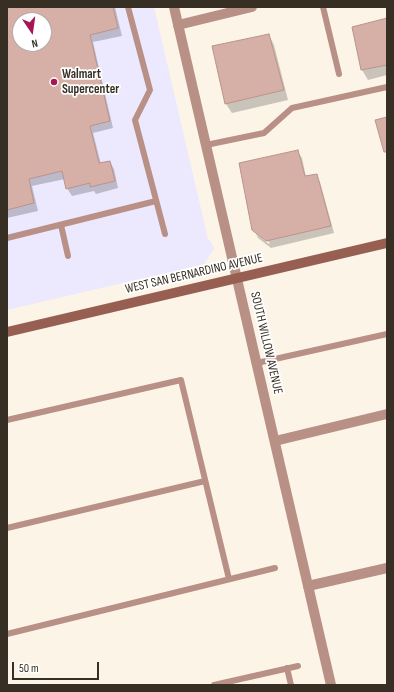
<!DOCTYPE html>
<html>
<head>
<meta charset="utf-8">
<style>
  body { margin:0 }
  #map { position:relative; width:394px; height:692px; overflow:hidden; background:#fdf4e8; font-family:"Sofia Sans Condensed",sans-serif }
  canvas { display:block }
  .frame { position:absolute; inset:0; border:8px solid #372f23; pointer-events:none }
  .north { position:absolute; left:12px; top:12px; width:40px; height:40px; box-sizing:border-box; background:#fff; border:1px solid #afaca7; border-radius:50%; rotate:167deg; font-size:11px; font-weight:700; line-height:16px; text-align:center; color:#372f23 }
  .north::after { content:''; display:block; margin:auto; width:14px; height:18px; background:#a61656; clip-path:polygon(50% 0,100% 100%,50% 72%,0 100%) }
  .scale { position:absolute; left:12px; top:662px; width:87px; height:18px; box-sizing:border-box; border:2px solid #372f23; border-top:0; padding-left:5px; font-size:12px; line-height:14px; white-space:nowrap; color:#372f23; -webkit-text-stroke:3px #fff; paint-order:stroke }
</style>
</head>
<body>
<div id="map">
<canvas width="394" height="692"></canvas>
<div class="frame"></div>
<div class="north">N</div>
<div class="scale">50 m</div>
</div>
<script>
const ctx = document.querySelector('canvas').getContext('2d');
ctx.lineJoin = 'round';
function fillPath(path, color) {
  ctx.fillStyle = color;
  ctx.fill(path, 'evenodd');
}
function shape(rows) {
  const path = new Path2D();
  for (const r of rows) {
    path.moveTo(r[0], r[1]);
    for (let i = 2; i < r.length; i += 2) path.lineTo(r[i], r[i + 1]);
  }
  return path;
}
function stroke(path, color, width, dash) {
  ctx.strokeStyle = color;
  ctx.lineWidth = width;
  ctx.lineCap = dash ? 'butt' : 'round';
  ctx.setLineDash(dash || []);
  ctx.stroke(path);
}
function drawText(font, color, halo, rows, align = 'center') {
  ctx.font = font + ' "Sofia Sans Condensed",sans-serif';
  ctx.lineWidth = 3.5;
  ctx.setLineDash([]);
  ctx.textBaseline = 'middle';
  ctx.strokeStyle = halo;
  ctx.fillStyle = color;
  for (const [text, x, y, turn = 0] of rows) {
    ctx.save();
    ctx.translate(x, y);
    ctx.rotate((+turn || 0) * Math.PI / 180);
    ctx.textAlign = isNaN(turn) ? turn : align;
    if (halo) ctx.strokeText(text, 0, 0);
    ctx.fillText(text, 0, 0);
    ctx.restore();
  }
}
fillPath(shape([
  [7,7,154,7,208,239,212,243,214,249,204,264,7,310],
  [20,20,44,20,44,44,20,44]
]), '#ece8fe');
fillPath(shape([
  [7,7,115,7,122,36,93,42,113,128,93,133,101,164,110,162,114,169,118,188,96,194,94,191,72,196,67,188,65,179,32,186,38,211,7,218],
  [20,20,44,20,44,44,20,44],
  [387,19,387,75,368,80,362,70,353,28],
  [269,35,274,45,288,100,232,113,226,104,213,47],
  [297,151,302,158,306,177,316,175,320,182,334,233,271,248,258,238,256,234,269,244,270,243,255,231,255,233,253,230]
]), '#0003');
const building = shape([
  [7,7,113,7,118,28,90,35,110,121,90,126,99,163,110,161,115,181,90,187,90,183,66,189,62,171,29,179,34,203,7,210,7,7],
  [20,20,44,20,44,44,20,44,20,20],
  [387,18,387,65,361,70,352,27,387,18],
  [269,34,284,90,225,104,212,46,269,34],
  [387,117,387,152,384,152,375,120,387,117],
  [298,150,305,176,317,174,331,226,266,241,252,230,239,163,298,150]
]);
fillPath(building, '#d6b0a6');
stroke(building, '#b9948b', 1);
stroke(shape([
  [128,7,150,90,135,120,165,234],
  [323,7,339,74],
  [206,145,264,133,292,108,387,87],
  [61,225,68,256],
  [7,238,156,201],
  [257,363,387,334],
  [7,420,181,380,229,579],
  [7,528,205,481],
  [7,634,275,568],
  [287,668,291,685],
  [214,685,298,666]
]), '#b89086', 6);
stroke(shape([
  [178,25,252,7],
  [275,441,387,414],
  [308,586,387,568]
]), '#b89086', 10);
stroke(shape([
  [174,7,331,685]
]), '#b89086', 10);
stroke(shape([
  [7,332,387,243]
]), '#975f52', 10);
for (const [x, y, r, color] of [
  [54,82,4,"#a61656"]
]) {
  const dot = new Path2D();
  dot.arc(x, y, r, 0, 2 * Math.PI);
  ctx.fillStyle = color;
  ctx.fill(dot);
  stroke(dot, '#fff', 1.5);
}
drawText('bold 13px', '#372f23', '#fff', [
  ["Walmart",62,75],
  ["Supercenter",62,90]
], 'left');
drawText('13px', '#372f23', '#fff', [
  ["WEST SAN BERNARDINO AVENUE",194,274,-13],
  ["SOUTH WILLOW AVENUE",266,343,77]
]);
</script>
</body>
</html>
